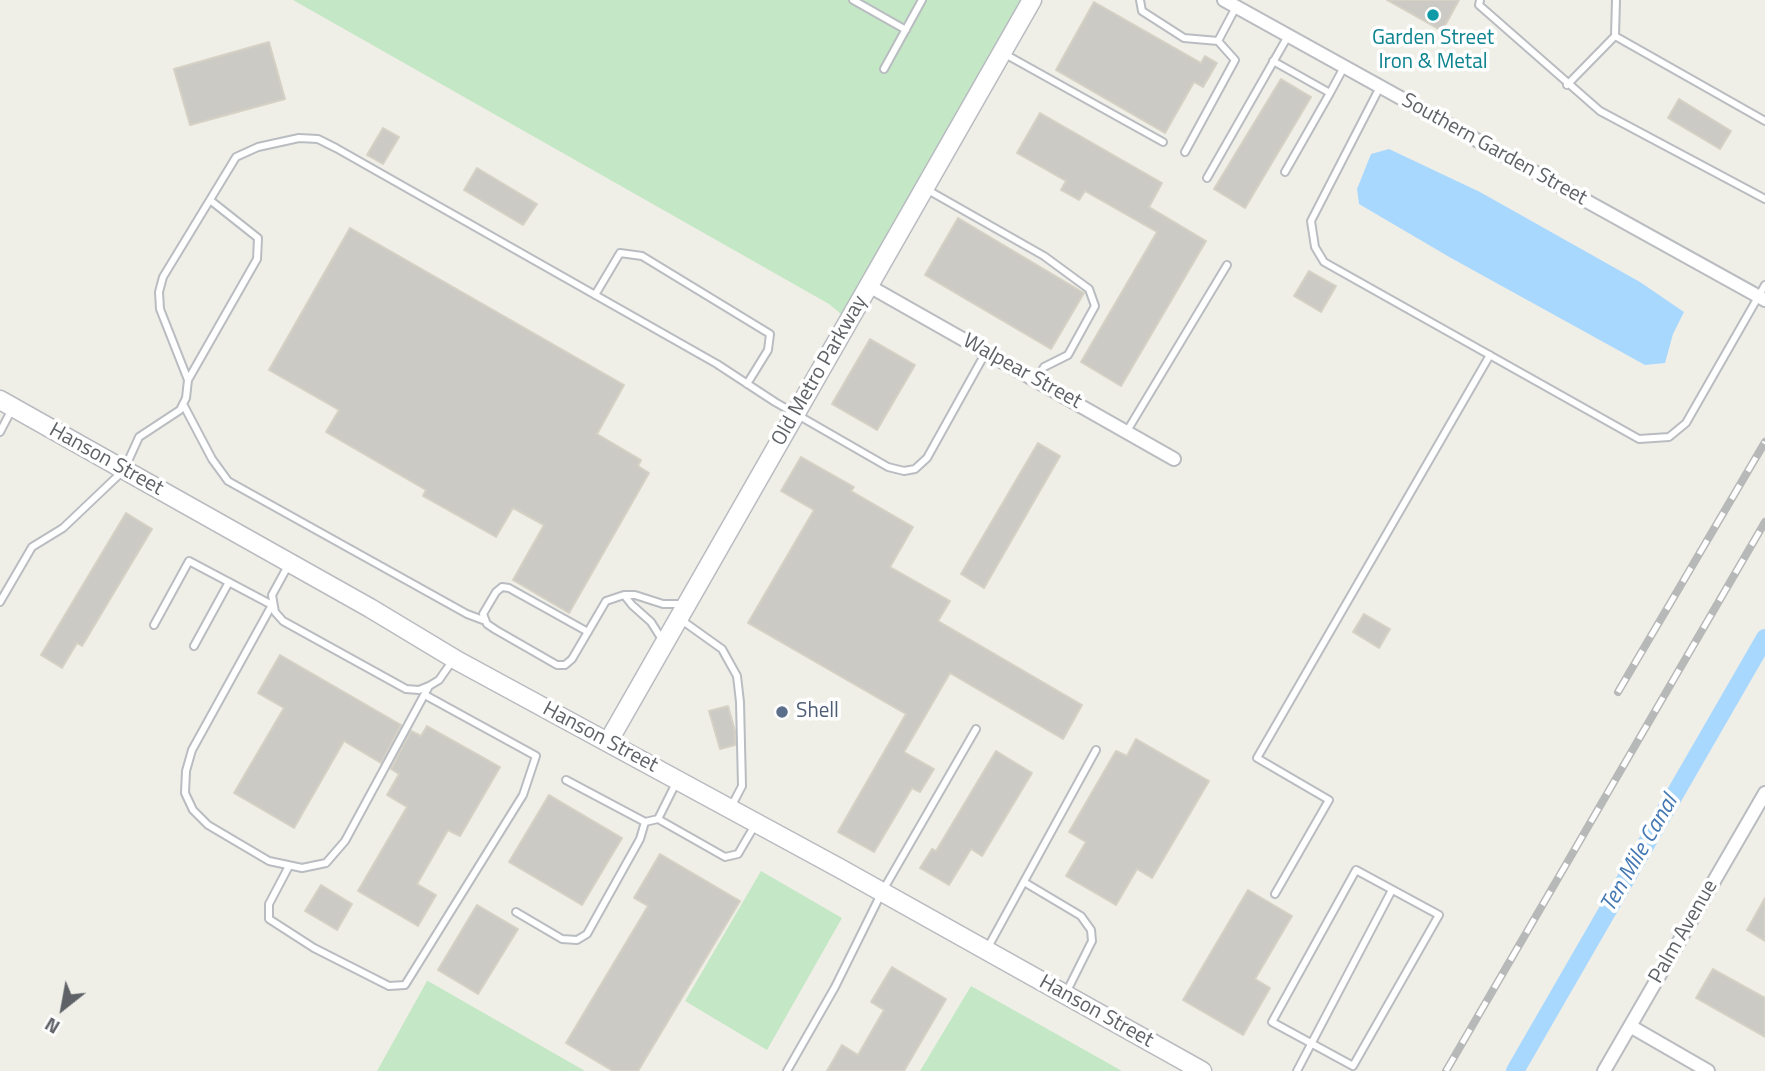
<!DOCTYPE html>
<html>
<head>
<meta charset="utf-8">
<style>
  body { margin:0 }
  #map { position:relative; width:1765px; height:1071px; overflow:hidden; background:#f0efe7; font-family:"Titillium Web",sans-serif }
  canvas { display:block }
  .north { position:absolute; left:28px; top:973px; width:70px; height:70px; -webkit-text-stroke:5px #fff; paint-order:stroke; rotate:211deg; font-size:19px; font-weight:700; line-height:28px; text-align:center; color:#5e6267 }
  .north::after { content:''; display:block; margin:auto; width:24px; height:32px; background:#5e6267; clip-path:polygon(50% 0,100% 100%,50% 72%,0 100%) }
</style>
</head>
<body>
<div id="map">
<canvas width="1765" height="1071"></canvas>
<div class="north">N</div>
</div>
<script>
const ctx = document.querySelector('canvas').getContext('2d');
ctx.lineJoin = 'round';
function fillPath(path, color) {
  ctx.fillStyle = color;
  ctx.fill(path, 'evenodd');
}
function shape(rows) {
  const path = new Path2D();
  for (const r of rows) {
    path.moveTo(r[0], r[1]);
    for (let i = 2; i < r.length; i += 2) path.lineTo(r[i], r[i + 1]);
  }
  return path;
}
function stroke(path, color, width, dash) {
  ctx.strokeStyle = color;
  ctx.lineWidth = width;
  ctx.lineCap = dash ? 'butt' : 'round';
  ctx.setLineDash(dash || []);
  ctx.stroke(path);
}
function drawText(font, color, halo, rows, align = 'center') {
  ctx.font = font + ' "Titillium Web",sans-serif';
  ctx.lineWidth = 7;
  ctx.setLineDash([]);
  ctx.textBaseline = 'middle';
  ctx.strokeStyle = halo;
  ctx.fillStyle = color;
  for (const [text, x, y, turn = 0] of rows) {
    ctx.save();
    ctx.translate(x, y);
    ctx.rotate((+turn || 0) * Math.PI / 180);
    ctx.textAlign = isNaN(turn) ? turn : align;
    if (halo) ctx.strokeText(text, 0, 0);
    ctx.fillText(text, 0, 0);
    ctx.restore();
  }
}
fillPath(shape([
  [293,0,1022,0,842,315,829,304],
  [761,871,842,918,767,1050,685,1001],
  [427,981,428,981,585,1071,377,1071],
  [971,986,1122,1071,920,1071]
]), '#c4e7c5');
fillPath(shape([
  [1389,149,1480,192,1640,282,1684,312,1673,334,1665,363,1645,365,1451,258,1359,204,1357,189,1371,154]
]), '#a9d8ff');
stroke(shape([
  [1515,1071,1765,638]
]), '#a9d8ff', 18);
const building = shape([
  [1387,0,1459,0,1442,31,1387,0],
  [1094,2,1201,63,1205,56,1217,63,1203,87,1194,82,1165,133,1056,70,1094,2],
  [269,42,285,99,190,125,174,69,269,42],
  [1281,79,1311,97,1245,208,1214,189,1281,79],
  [1679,99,1731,131,1720,149,1668,118,1679,99],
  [1040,113,1162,183,1149,207,1206,241,1121,386,1081,362,1157,232,1085,191,1079,200,1061,190,1066,181,1017,153,1040,113],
  [383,128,399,137,383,164,367,155,383,128],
  [477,168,537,204,523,225,464,190,477,168],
  [958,218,1084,293,1051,349,925,275,958,218],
  [350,228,624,385,597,434,641,460,638,466,649,473,569,613,513,580,544,525,513,508,496,537,423,496,426,490,326,432,339,410,269,370,350,228],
  [1309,271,1336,286,1321,312,1294,296,1309,271],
  [870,339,915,365,877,430,832,404,870,339],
  [1038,443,1060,456,984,588,961,574,1038,443],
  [801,457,854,487,851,491,913,527,890,567,950,601,938,621,1082,705,1063,739,950,673,904,752,934,769,920,792,912,788,874,852,838,832,906,714,748,623,814,510,781,491,801,457],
  [126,513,152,529,82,646,77,643,62,668,41,655,126,513],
  [1364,614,1390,629,1379,648,1353,632,1364,614],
  [280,655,401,725,381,763,344,741,294,828,234,793,284,708,258,693,280,655],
  [728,706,735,731,735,745,720,749,709,711,728,706],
  [427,726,500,767,460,836,448,830,417,884,436,895,418,926,358,891,407,807,387,795,399,774,391,769,411,731,421,736,427,726],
  [1136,739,1209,781,1152,878,1137,869,1116,905,1066,876,1086,842,1069,832,1116,751,1127,756,1136,739],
  [996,751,1032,773,982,856,971,849,949,885,920,868,932,849,936,851,996,751],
  [549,795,622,838,582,905,509,862,549,795],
  [660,854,740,901,638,1071,613,1071,566,1043,648,906,634,898,660,854],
  [321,885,352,904,337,930,305,911,321,885],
  [1248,890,1292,916,1255,979,1270,988,1243,1035,1183,1000,1248,890],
  [1765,898,1765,941,1747,930,1765,898],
  [477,905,518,929,478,994,438,970,477,905],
  [892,967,946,999,904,1071,827,1071,842,1045,858,1055,884,1010,871,1002,892,967],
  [1713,969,1765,998,1765,1037,1696,998,1713,969]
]);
fillPath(building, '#cccac4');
stroke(building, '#d5d1c5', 2);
const lane = shape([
  [853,0,906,30],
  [1140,0,1142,11,1184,38,1218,41],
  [1480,0,1479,5,1600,111,1765,199],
  [1616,0,1615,36,1765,121],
  [1003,53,1163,142],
  [1273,61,1330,93,1344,67],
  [884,69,922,0],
  [1567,85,1615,36],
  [1380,87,1311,221,1315,247,1324,262,1639,439,1669,437,1686,423,1765,285],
  [1185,152,1235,60,1218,41,1236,7],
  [1285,172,1330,93],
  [1207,178,1288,36],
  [926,189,1044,256,1089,289,1095,306,1068,355,1044,367,1036,380],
  [595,295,620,253,642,256,770,334,768,350,747,384],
  [188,380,257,259,258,238,210,200],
  [183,404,212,459,228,481,467,614,483,620],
  [1127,431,1227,265],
  [0,432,12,409],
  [289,564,272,595,275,612,283,621,406,689,419,690,429,686,439,680,453,660],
  [0,602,32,547,63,528,124,470,139,437,180,410,186,398,188,380,160,309,159,292,163,277,236,157,258,147,299,138,318,139,336,148,717,364,775,402,888,467,904,471,915,469,927,458,986,352],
  [680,619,722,649,737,676,740,702,742,786,731,807],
  [154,625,189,561,272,605,192,750,186,771,185,793,193,810,208,825,269,861,302,868,326,863,345,841,429,686],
  [588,632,509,588,502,587,496,592,483,614,487,624,496,630,557,665,565,665,572,659,606,601,624,595],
  [663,641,651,622,632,605,624,595,635,595,663,604,684,604],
  [194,646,229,582],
  [566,780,645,822,658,819,725,857,738,854,755,825],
  [658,819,676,783],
  [289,866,269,904,269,919,314,948,389,986,405,985,523,795,536,756,425,695],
  [1356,870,1439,915,1353,1066,1272,1022,1356,870],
  [1024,882,1081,916,1091,930,1092,941,1066,993],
  [1275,894,1329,800,1257,758,1490,355],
  [516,912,562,939,577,940,587,934,640,839,645,822],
  [987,949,1096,750],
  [787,1071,835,987,882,892,976,729],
  [1297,1071,1392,890]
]);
const street = shape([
  [1224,0,1765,300],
  [869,286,1174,459],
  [1630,1026,1708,1071],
  [1604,1071,1765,793]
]);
const secondary = shape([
  [0,400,370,608,458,661,841,869,1202,1071],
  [608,742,1032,0]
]);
stroke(lane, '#b9bcc0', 10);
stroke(street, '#b9bcc0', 16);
stroke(secondary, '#b8bbc0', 21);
stroke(lane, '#fff', 6);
stroke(street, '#fff', 12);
stroke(secondary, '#fff', 18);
const rail = shape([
  [1618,692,1765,442],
  [1446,1071,1765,522]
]);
stroke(rail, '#b7b8b8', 8);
stroke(rail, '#fff', 5, [16]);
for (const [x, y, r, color] of [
  [1433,15,7,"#0f9aa8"],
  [782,712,7,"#5c6f8a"]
]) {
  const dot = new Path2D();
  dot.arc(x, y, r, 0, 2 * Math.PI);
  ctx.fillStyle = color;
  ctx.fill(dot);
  stroke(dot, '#fff', 2.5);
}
drawText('21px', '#0d838f', '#fff', [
  ["Garden Street",1433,39],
  ["Iron & Metal",1433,63]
]);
drawText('21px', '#5e6267', '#fff', [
  ["Southern Garden Street",1494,150,29],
  ["Old Metro Parkway",820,371,-60],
  ["Walpear Street",1022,372,29],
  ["Hanson Street",106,460,29],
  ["Hanson Street",600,738,28],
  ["Palm Avenue",1684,932,-60],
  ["Hanson Street",1096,1012,29]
]);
drawText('21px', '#4e5e75', '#fff', [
  ["Shell",796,712]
], 'left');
drawText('italic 23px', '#4478b2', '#fff', [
  ["Ten Mile Canal",1640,854,-60]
]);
</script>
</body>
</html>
